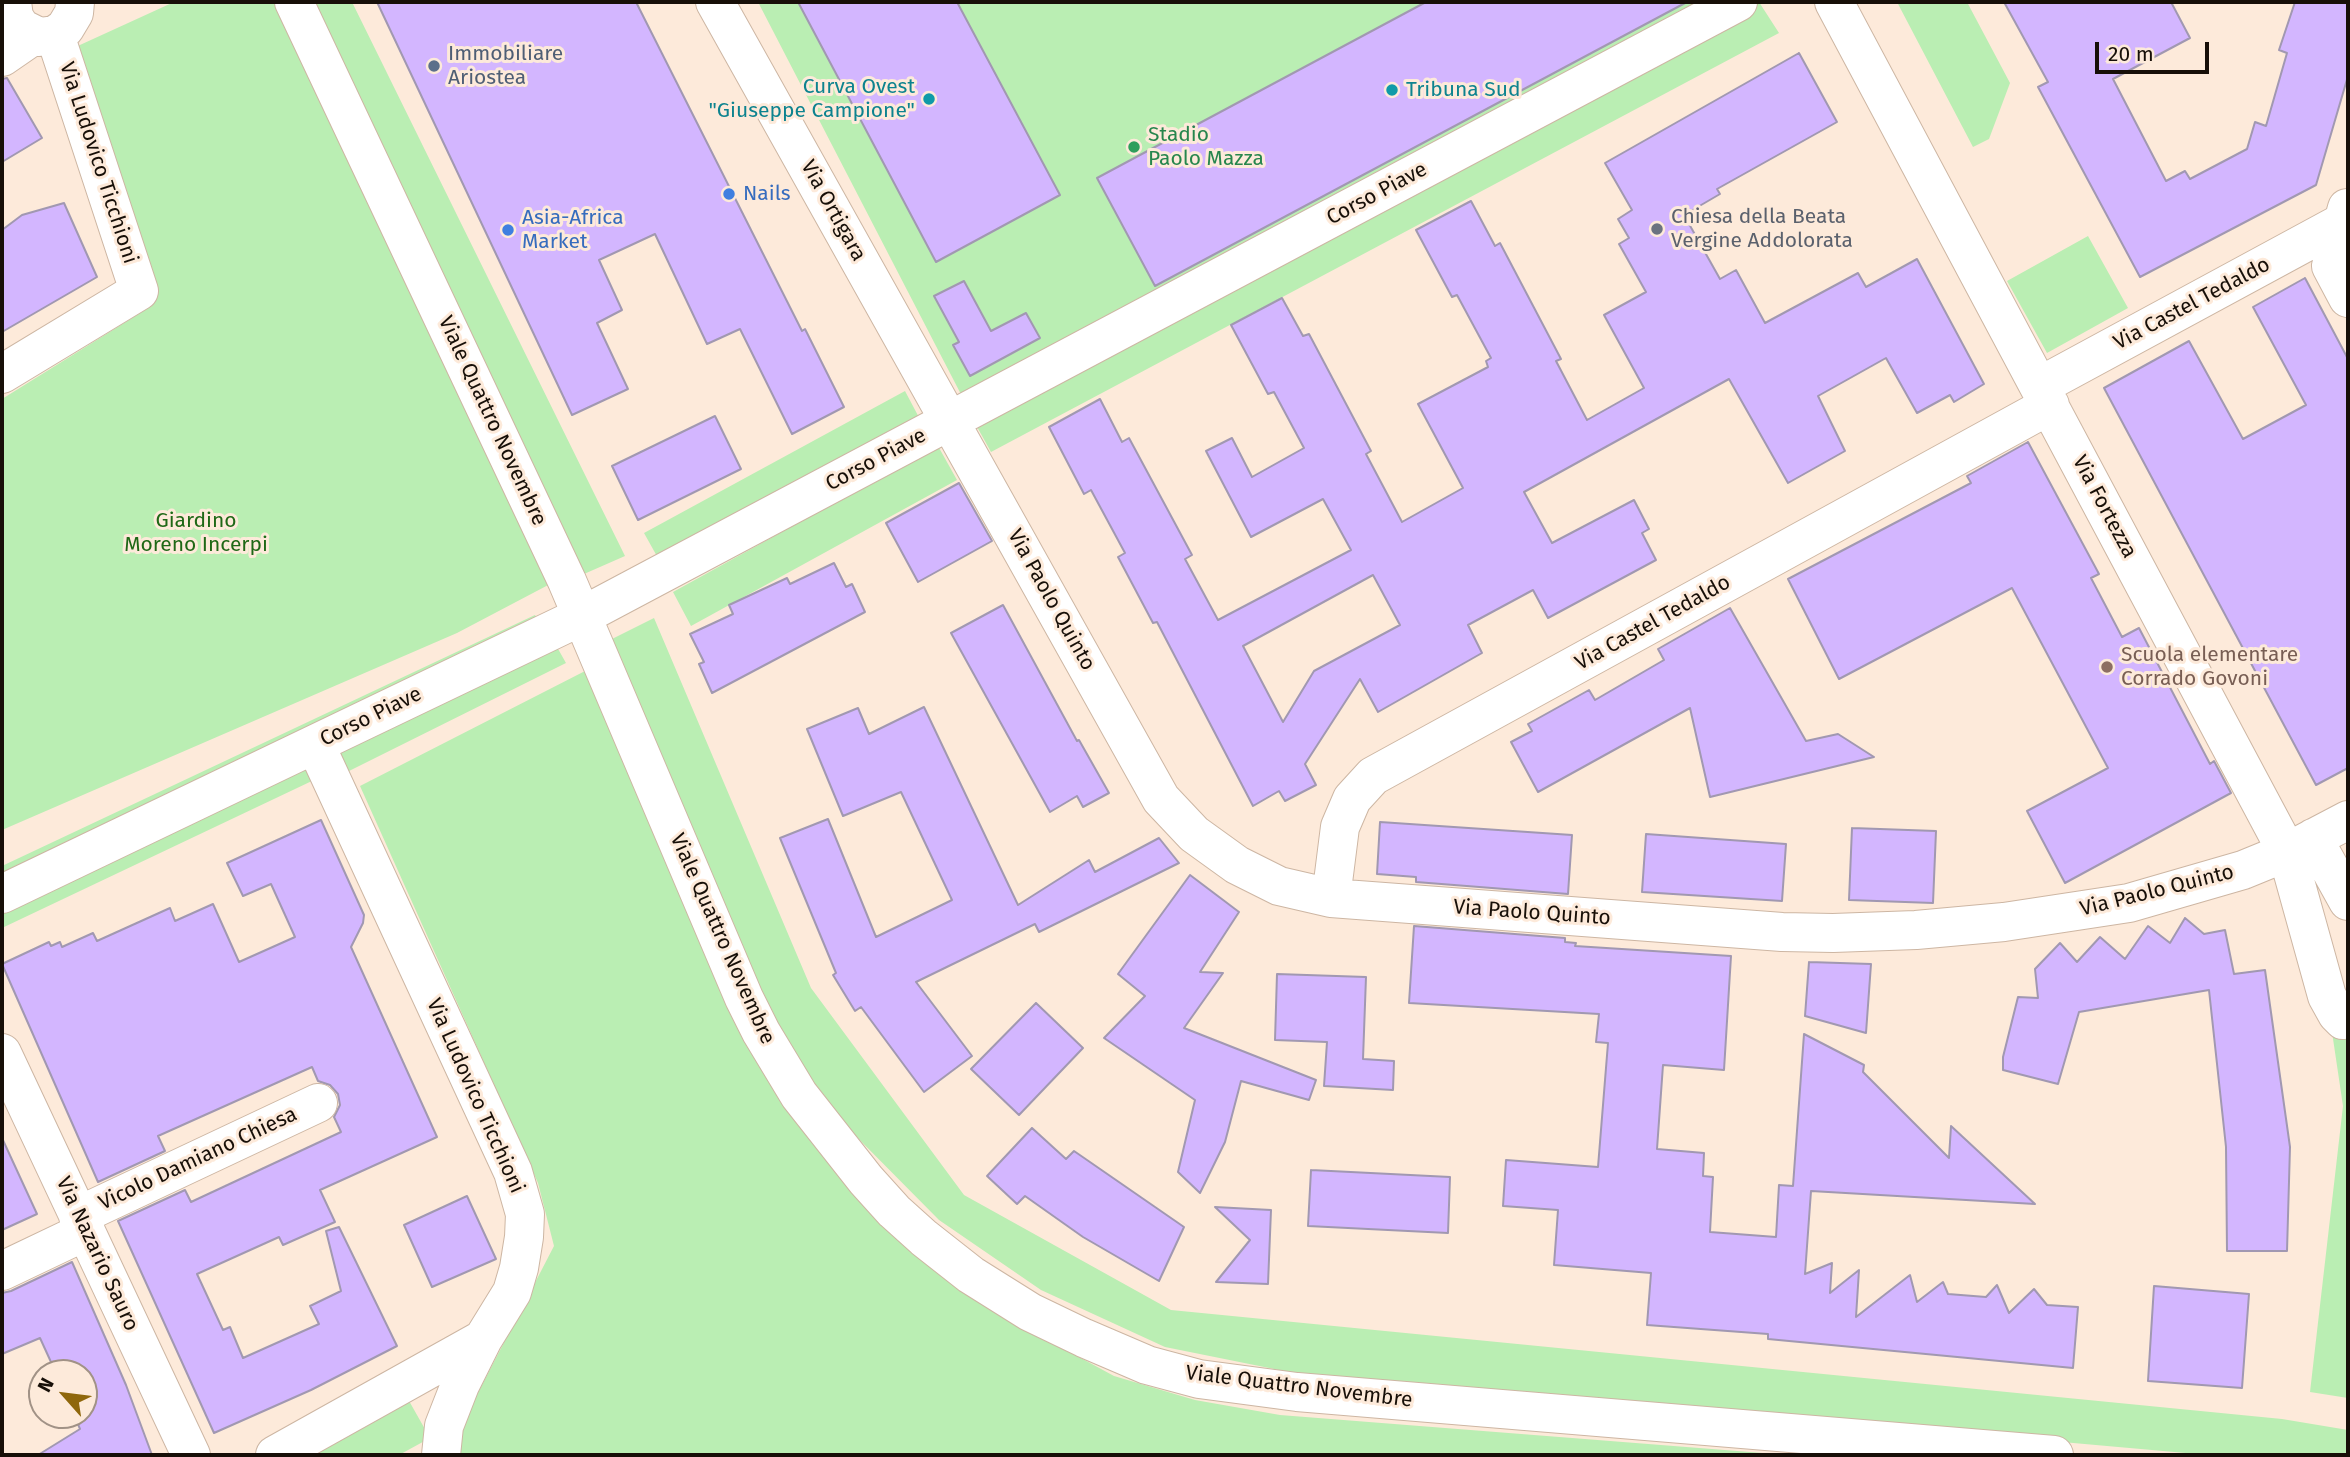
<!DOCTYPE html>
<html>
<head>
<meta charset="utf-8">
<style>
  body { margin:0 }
  #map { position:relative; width:2350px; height:1457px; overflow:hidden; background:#fdeada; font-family:"Fira Sans",sans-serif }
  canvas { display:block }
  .frame { position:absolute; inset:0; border:4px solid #170f08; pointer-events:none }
  .north { position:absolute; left:28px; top:1359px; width:70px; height:70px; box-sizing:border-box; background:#fdeada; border:2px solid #a19286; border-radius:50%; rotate:298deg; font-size:19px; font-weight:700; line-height:28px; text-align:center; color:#170f08 }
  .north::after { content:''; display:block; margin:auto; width:24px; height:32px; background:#8f670c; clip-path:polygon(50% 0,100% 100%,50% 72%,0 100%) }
  .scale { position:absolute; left:2095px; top:42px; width:114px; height:32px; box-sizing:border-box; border:4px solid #170f08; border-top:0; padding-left:9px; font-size:21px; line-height:24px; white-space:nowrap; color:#170f08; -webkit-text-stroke:5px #fdeada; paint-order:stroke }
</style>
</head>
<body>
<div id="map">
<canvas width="2350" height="1457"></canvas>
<div class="frame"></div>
<div class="north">N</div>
<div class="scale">20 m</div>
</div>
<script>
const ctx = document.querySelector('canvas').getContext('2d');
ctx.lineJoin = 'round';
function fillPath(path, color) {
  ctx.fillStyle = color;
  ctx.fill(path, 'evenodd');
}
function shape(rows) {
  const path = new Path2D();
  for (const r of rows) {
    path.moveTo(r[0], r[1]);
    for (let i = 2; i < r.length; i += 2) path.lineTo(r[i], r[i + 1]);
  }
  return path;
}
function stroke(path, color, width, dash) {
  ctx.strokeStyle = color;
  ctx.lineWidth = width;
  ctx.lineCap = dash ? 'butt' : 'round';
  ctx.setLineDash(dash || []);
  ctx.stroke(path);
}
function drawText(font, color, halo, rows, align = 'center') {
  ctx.font = font + ' "Fira Sans",sans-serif';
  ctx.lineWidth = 6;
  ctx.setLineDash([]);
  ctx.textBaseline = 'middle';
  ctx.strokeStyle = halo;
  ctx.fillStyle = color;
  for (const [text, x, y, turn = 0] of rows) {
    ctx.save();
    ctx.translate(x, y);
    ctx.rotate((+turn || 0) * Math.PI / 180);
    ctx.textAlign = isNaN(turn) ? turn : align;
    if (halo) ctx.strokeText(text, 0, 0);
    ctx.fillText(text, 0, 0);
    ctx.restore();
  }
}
fillPath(shape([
  [174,2,282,2,552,583,457,633,2,830,2,399,153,305,69,50],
  [307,2,352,2,625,556,584,574],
  [758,2,1696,2,1160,300,966,404],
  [1759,2,1779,33,991,452,976,425],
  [1897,2,1967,2,2010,83,1989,139,1973,147],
  [2088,236,2128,308,2047,353,2007,281],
  [905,391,923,425,663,567,644,533],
  [938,446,957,480,691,626,673,592],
  [535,615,542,628,2,882,2,866],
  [654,618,811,988,964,1195,1171,1310,2282,1419,2348,1430,2348,1455,2208,1455,1299,1374,1165,1347,1041,1290,939,1220,830,1110,756,992,604,643],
  [553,640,566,663,343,774,333,749],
  [587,670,781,1095,1031,1331,1114,1376,1195,1400,1280,1415,1788,1455,454,1455,455,1437,554,1246,538,1183,360,786],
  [307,765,314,780,2,928,2,910],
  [2348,1027,2348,1398,2310,1392,2343,1106,2332,1032],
  [404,1392,430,1438,399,1455,292,1455]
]), '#baeeb3');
const building = shape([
  [377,2,636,2,802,331,805,329,844,407,792,434,740,329,707,344,655,234,599,260,622,310,597,323,628,389,572,415,377,2],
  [798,2,957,2,1060,195,936,262,798,2],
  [1426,2,1687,2,1155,286,1097,178,1426,2],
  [2004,2,2171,2,2190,38,2113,79,2166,181,2185,171,2190,179,2247,149,2255,122,2266,126,2287,53,2279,50,2295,2,2348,2,2348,76,2316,185,2140,277,2038,87,2048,82,2004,2],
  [1799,53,1837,122,1717,189,1720,194,1684,215,1720,279,1736,270,1765,323,1858,273,1866,287,1917,259,1984,384,1954,402,1950,395,1917,413,1886,358,1818,396,1845,451,1788,483,1729,379,1524,492,1552,543,1634,500,1649,529,1642,533,1656,560,1548,618,1533,590,1468,625,1482,653,1378,712,1360,679,1305,764,1316,785,1285,801,1279,791,1253,806,1157,622,1153,623,1118,557,1125,553,1091,490,1084,494,1049,427,1100,399,1122,442,1129,438,1192,555,1185,559,1218,620,1351,550,1323,499,1251,537,1206,451,1232,438,1252,477,1304,448,1274,392,1268,394,1231,325,1282,298,1303,336,1309,334,1371,451,1366,454,1402,522,1463,488,1418,404,1488,367,1486,361,1491,358,1457,295,1452,297,1416,230,1471,201,1495,246,1500,243,1561,359,1556,361,1587,420,1644,388,1604,315,1646,292,1619,244,1629,238,1618,219,1632,210,1605,163,1799,53],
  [1373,575,1400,625,1314,671,1283,722,1243,646,1373,575],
  [7,78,42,138,2,162,2,79,7,78],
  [64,203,97,277,2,332,2,230,22,215,64,203],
  [2305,278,2348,359,2348,768,2316,785,2104,388,2189,341,2243,439,2306,405,2253,307,2305,278],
  [964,281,991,331,1026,313,1040,338,970,376,953,345,959,342,934,296,964,281],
  [715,416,741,469,638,520,612,466,715,416],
  [2028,442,2099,574,2091,578,2122,637,2139,628,2210,764,2214,761,2231,793,2065,883,2027,811,2108,768,2012,588,1839,679,1788,579,1971,483,1967,476,2028,442],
  [959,483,992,541,918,582,886,523,959,483],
  [834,563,846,587,852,584,865,612,712,693,699,664,704,662,690,634,733,614,729,605,787,578,790,584,834,563],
  [1003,605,1077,741,1079,740,1109,793,1083,807,1077,796,1050,812,951,633,1003,605],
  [1730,608,1806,741,1838,734,1874,757,1710,797,1690,708,1538,792,1511,742,1532,731,1528,724,1589,690,1595,700,1664,660,1658,649,1730,608],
  [924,707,1018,905,1089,860,1095,872,1159,838,1179,863,1039,932,1035,924,916,982,972,1056,924,1092,861,1007,855,1011,833,975,836,973,780,838,828,819,876,937,952,900,901,792,843,816,807,729,858,708,869,734,924,707],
  [321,820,364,915,363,923,351,947,437,1137,320,1190,335,1222,283,1245,279,1237,197,1274,223,1330,230,1327,243,1358,319,1324,310,1306,341,1291,326,1231,339,1227,397,1346,311,1390,214,1433,118,1221,185,1190,191,1202,341,1132,334,1117,340,1105,338,1094,330,1085,318,1081,312,1067,158,1136,165,1151,98,1182,2,964,49,942,51,946,60,942,62,947,93,933,97,941,170,908,175,921,213,904,239,962,295,937,271,884,243,896,227,863,321,820],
  [1380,822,1572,835,1568,894,1416,882,1416,877,1377,874,1380,822],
  [1852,828,1936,831,1933,903,1849,900,1852,828],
  [1646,834,1786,844,1782,901,1642,892,1646,834],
  [1190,875,1239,912,1200,972,1223,973,1184,1028,1316,1080,1309,1100,1241,1081,1225,1142,1200,1193,1178,1172,1195,1100,1104,1038,1145,996,1118,974,1190,875],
  [2185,918,2204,934,2225,930,2234,974,2265,970,2290,1147,2287,1251,2227,1251,2226,1147,2209,990,2079,1012,2058,1084,2003,1070,2003,1057,2018,997,2038,998,2035,969,2060,943,2077,962,2100,937,2125,959,2148,926,2170,943,2185,918],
  [1414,926,1565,938,1565,942,1576,943,1575,946,1731,956,1724,1070,1663,1065,1657,1149,1704,1153,1703,1176,1713,1177,1710,1232,1776,1237,1779,1185,1793,1186,1804,1034,1864,1065,1863,1072,1949,1158,1951,1126,2035,1204,1811,1191,1805,1274,1832,1263,1830,1293,1859,1270,1856,1317,1910,1275,1917,1302,1943,1282,1948,1294,1986,1297,1997,1285,2009,1313,2034,1289,2047,1305,2078,1307,2073,1368,1768,1339,1768,1334,1647,1325,1651,1273,1554,1265,1558,1210,1503,1206,1506,1160,1598,1167,1608,1043,1596,1042,1599,1014,1409,1003,1414,926],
  [1809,962,1871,964,1866,1033,1805,1016,1809,962],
  [1277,974,1366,977,1363,1059,1394,1061,1393,1090,1324,1086,1327,1042,1275,1040,1277,974],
  [1036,1003,1083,1048,1019,1115,971,1069,1036,1003],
  [1032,1128,1066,1159,1074,1151,1184,1227,1159,1281,1083,1237,1025,1196,1017,1204,987,1176,1032,1128],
  [2,1138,37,1214,2,1230,2,1138],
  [1311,1170,1450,1177,1448,1233,1308,1226,1311,1170],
  [467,1196,496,1259,432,1287,404,1225,467,1196],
  [1215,1207,1271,1210,1268,1284,1216,1282,1250,1240,1215,1207],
  [72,1262,126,1385,152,1455,38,1455,80,1429,74,1415,84,1415,84,1373,56,1373,40,1338,2,1354,2,1293,11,1291,72,1262],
  [2154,1286,2249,1294,2242,1388,2148,1381,2154,1286]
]);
fillPath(building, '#d3b6ff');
stroke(building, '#a198b1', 2);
const minor = shape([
  [12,2,14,17,21,28,39,37,55,35,65,28,74,13,75,2],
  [294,2,567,581,744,998,761,1032,799,1095,866,1180,894,1211,924,1238,971,1275,1030,1312,1084,1338,1147,1365,1199,1379,1297,1392,2054,1455],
  [715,2,1161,799,1194,834,1237,865,1279,886,1331,898,1782,932,1833,933,1916,930,2004,922,2129,903,2243,870,2287,852,2348,820],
  [1834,2,2287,852,2327,996,2337,1014,2343,1020,2348,1019],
  [2,57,31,37,39,37],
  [2347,208,2331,266,2348,298],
  [2,374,139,291,55,35],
  [2040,386,2343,222],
  [315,744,513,1172,525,1214,524,1237,519,1268,512,1292,483,1339,460,1385,444,1426,441,1455],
  [2313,838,2348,901],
  [2,894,582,616,1738,2],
  [1331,898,1340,827,1352,799,1373,776,2050,405],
  [2,1053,191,1455],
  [78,1216,318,1103],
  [2,1271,86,1231],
  [275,1455,483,1339]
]);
stroke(minor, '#cdb6a3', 40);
stroke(minor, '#fff', 38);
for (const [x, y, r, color] of [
  [434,66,7,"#5c6f8a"],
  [1392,90,7,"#0f9aa8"],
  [929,99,7,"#0f9aa8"],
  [1134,147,7,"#2e9e5b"],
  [729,194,7,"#3f7fe0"],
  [1657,229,7,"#6b7280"],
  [508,230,7,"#3f7fe0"],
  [2107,667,7,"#8d6e63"]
]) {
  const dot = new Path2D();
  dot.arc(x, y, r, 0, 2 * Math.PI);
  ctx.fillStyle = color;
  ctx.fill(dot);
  stroke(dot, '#fdeada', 2.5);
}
drawText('21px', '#4e5e75', '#fdeada', [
  ["Immobiliare",448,54],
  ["Ariostea",448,78]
], 'left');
drawText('21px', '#0d838f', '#fdeada', [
  ["Curva Ovest",915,87],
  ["\"Giuseppe Campione\"",915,111],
  ["Tribuna Sud",1406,90,"left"]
], 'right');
drawText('21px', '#27864d', '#fdeada', [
  ["Stadio",1148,135],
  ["Paolo Mazza",1148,159]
], 'left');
drawText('21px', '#170f08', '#fdeada', [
  ["Via Ludovico Ticchioni",98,163,72],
  ["Corso Piave",1377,194,-28],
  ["Via Ortigara",833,211,61],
  ["Via Castel Tedaldo",2192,304,-28],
  ["Viale Quattro Novembre",492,421,65],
  ["Corso Piave",876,460,-28],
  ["Via Fortezza",2104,507,62],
  ["Via Paolo Quinto",1051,600,61],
  ["Via Castel Tedaldo",1653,623,-29],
  ["Corso Piave",371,717,-26],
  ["Via Paolo Quinto",2157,891,-14],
  ["Via Paolo Quinto",1532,913,4],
  ["Viale Quattro Novembre",722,939,66],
  ["Via Ludovico Ticchioni",475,1096,66],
  ["Vicolo Damiano Chiesa",198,1159,-25],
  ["Via Nazario Sauro",97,1254,65],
  ["Viale Quattro Novembre",1299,1387,7]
]);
drawText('21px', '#366cbe', '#fdeada', [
  ["Nails",743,194],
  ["Asia-Africa",522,218],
  ["Market",522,242]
], 'left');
drawText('21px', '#5b616d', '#fdeada', [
  ["Chiesa della Beata",1671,217],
  ["Vergine Addolorata",1671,241]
], 'left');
drawText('21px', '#1f6816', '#fdeada', [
  ["Giardino",196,521],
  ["Moreno Incerpi",196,545]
]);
drawText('21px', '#785e54', '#fdeada', [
  ["Scuola elementare",2121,655],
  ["Corrado Govoni",2121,679]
], 'left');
</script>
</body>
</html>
